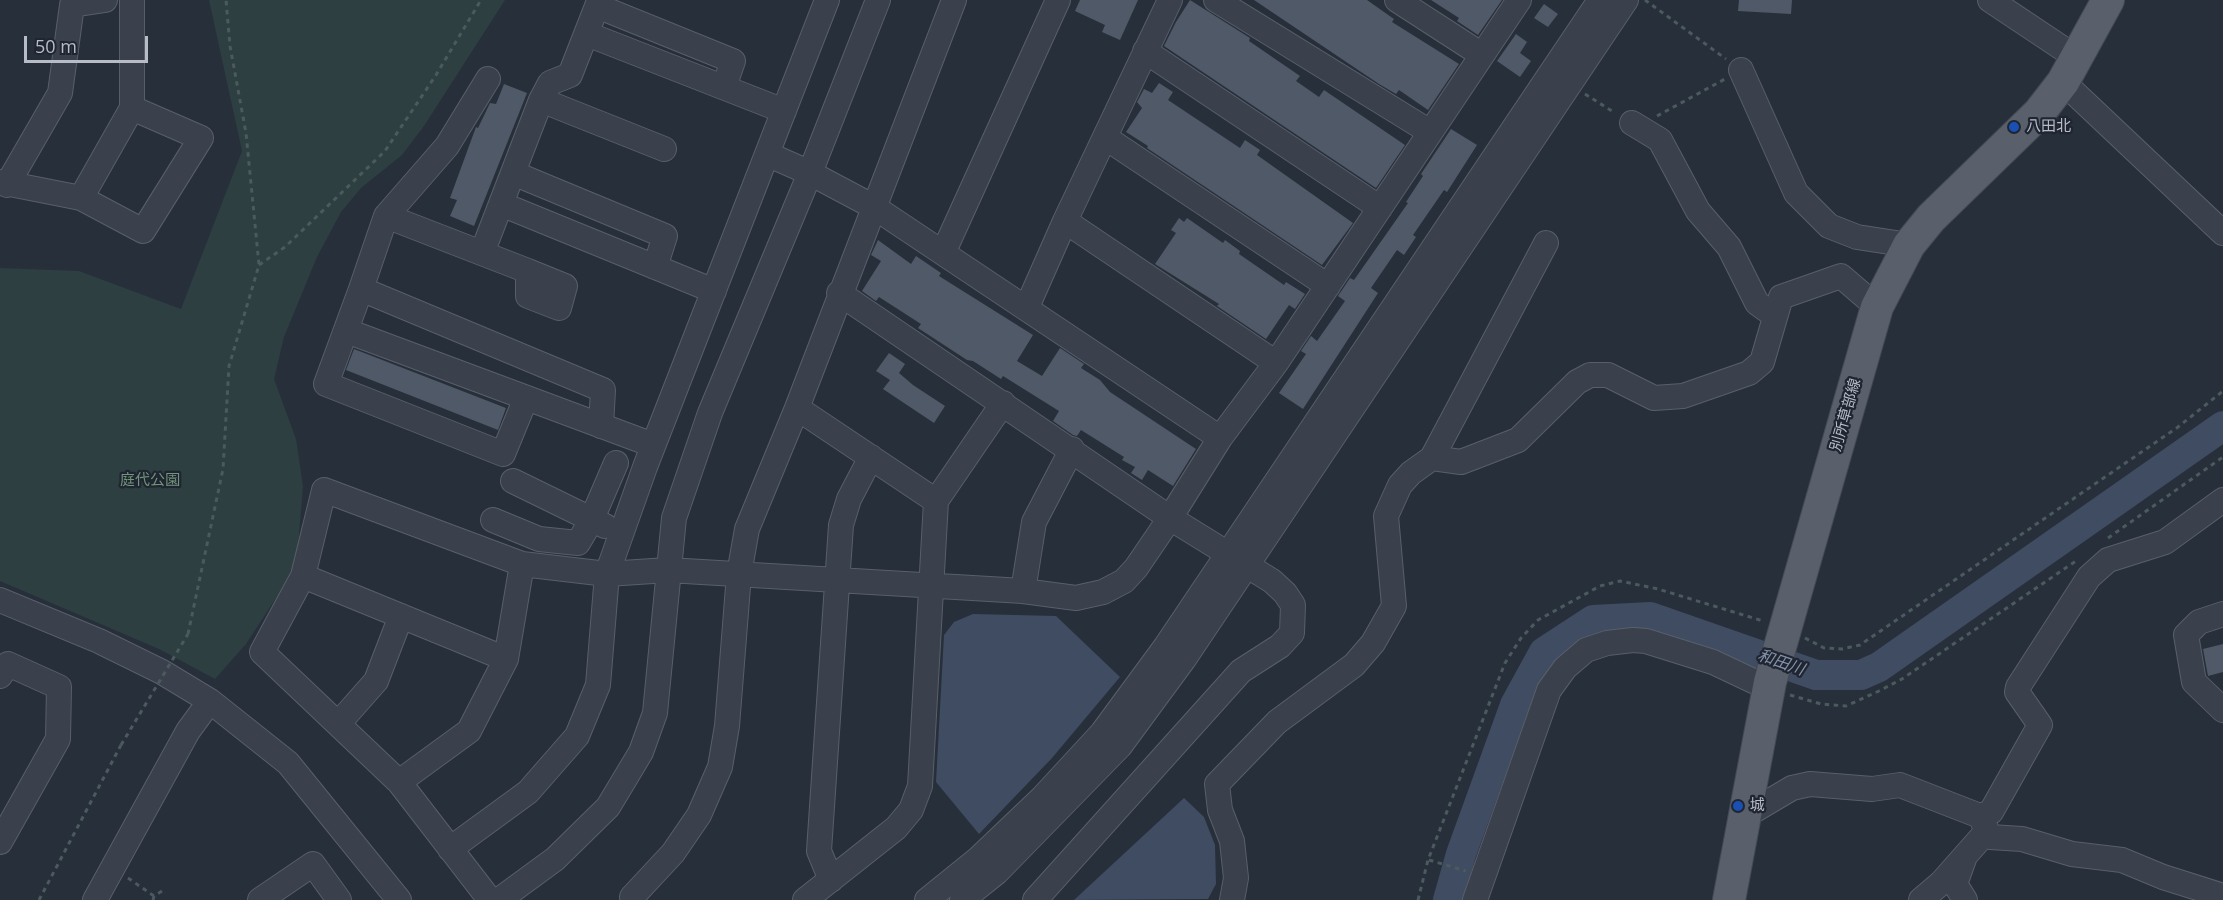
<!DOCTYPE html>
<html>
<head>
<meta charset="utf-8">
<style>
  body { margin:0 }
  #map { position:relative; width:2223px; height:900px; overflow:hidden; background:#272f3b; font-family:"Open Sans",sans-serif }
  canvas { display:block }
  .scale { position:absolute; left:24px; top:36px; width:124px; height:27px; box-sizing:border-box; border:3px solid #b7bcc7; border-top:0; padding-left:8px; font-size:18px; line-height:21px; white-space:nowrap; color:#b7bcc7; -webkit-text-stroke:4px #202631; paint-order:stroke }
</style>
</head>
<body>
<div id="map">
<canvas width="2223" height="900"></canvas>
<div class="scale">50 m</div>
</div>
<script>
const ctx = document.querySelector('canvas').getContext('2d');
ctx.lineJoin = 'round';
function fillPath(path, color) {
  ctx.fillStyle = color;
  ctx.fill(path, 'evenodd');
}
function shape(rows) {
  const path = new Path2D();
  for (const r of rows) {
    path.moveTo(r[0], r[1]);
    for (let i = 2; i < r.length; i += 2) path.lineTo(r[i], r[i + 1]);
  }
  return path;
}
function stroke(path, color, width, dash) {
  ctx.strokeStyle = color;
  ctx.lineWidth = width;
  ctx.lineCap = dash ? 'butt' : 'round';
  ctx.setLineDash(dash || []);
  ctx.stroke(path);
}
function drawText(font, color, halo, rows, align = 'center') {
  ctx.font = font + ' "Open Sans","Noto Sans JP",sans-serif';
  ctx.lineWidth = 4.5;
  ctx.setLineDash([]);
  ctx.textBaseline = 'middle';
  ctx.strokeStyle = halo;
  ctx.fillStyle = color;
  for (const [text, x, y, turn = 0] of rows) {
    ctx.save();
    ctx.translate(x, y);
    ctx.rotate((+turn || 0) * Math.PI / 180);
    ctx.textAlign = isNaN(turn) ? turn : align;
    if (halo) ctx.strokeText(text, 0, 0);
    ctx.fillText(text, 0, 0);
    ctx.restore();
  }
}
fillPath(shape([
  [209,0,505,0,424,126,402,155,361,188,341,212,317,257,284,337,274,379,296,439,303,486,297,559,278,595,246,644,215,679,159,649,0,581,0,268,79,271,181,309,242,151]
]), '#2d3f40');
fillPath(shape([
  [973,614,1056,616,1120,677,1052,758,979,834,936,782,944,635,954,622],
  [1184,798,1204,817,1215,845,1216,884,1208,899,1074,900]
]), '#404c62');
stroke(shape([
  [1448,900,1461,854,1515,705,1544,652,1593,620,1650,617,1816,675,1861,675,1879,667,2223,426]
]), '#404c62', 30);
fillPath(shape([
  [1080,0,1138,0,1120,40,1102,32,1105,25,1075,11],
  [1190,0,1250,38,1249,41,1300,76,1296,81,1319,97,1324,90,1405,145,1376,188,1164,46,1176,22],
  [1254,0,1367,0,1394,19,1392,22,1459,64,1428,110,1399,90,1396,94,1379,84],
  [1431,0,1502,0,1478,35,1457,21,1459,18],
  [1739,0,1792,0,1791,14,1738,11],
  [1544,4,1558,14,1548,27,1534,18],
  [1516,34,1527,42,1520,53,1531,61,1520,77,1497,61],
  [1159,83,1173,92,1168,100,1240,148,1245,140,1260,150,1257,155,1353,223,1322,265,1147,148,1148,146,1126,132,1142,108,1137,102,1144,89,1152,93],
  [504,84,527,93,474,226,450,216,457,200,450,198,476,127,478,128,490,103,496,104],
  [1451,129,1477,145,1447,192,1444,190,1413,235,1416,237,1404,255,1397,250,1371,288,1378,293,1303,409,1279,393,1306,354,1301,351,1311,336,1317,341,1345,301,1338,296,1350,278,1354,280,1408,203,1406,202,1423,176,1421,174],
  [1179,218,1184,222,1187,218,1223,243,1225,240,1240,251,1239,254,1284,285,1286,282,1305,294,1295,309,1289,305,1266,339,1217,306,1219,304,1155,264,1176,233,1171,230],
  [878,240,911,264,916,256,941,273,939,276,1033,335,1017,361,1042,376,1060,348,1084,364,1081,368,1100,380,1110,392,1196,449,1173,486,1148,470,1142,480,1131,473,1135,467,1122,460,1124,457,1081,430,1077,436,1073,435,1053,421,1059,411,1003,376,1001,379,973,361,967,360,918,328,921,324,879,297,876,301,862,291,881,261,871,255],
  [354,349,506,408,498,430,346,370],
  [889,353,905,364,899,373,913,385,945,406,934,423,883,389,890,380,876,371],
  [2223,644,2223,672,2208,676,2203,649]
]), '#505967');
const minor = shape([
  [1216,0,1430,132],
  [1397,0,1482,55],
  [1990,0,2077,58],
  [587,34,784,111],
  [1145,51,1380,208],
  [1741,70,1796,193,1829,226,1857,237,1909,245],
  [2063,82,2223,233],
  [541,100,664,149],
  [1632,123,1660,140,1698,211,1729,247,1757,303,1775,316],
  [1106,138,1328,286],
  [767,154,810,173,874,207,1220,438],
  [513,173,665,236,655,267],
  [0,182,81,198,143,231,201,138,132,108],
  [7,185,60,93,72,5,105,0],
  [81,198,132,108,132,0],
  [501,204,714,291],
  [386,216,447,146,488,79],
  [1065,221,1276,363],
  [944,251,1058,0],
  [482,253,541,100,550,83,570,75,597,6,733,61,724,87],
  [528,271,565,286,559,308,528,296,528,271],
  [361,289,386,216,528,271],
  [839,293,1170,518,1272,581,1285,593,1293,605,1292,633,1280,646,1241,671,1035,900],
  [1027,307,1065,221,1170,0],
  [347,331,653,445],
  [526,398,503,454,326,384,361,289,603,390,601,426],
  [797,408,936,501],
  [1432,458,1546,243],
  [513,481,605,526],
  [493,520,539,539,578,543,591,521,616,463],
  [303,576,506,659],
  [1023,591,1034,522,1072,449],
  [0,600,99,641,162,672,210,701,288,763,399,900],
  [2223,614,2199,622,2186,635,2194,682,2223,710],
  [0,676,8,664,59,687,58,739,0,842],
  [338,724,376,681,401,616],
  [399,782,469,731,506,659,522,564],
  [1980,816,1991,812,2040,725,2017,692,2018,687,2089,577,2108,560,2165,542,2223,500],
  [1743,817,1792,788,1810,784,1872,789,1900,785,1980,816,1990,837,2022,839,2072,854,2122,860,2163,877,2223,896],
  [450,849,528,792,577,736,598,685,607,574,645,467,827,0],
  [1964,859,1955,884,1965,900],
  [831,880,819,851,841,525,849,499,871,457],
  [95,900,188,731,210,701],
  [260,900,313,864,339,900],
  [490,900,399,782,262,652,303,576,324,490,522,564,607,574,668,570,1023,591,1076,598,1103,592,1124,581,1136,568,1170,518,1220,438,1276,363,1519,0],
  [499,900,555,859,608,807,641,752,655,713,674,518,710,413,810,173,878,0],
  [634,900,632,897,673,853,699,815,720,767,727,726,739,574,747,529,797,408,954,0],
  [805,900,896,828,911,810,920,786,936,501,1003,403],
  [927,900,979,858,1042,798,1102,733,1166,646,1600,0],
  [962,900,997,872,1120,746,1184,659,1626,0],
  [1232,900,1236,878,1232,841,1220,810,1217,784,1277,722,1354,665,1373,643,1394,606,1386,516,1400,485,1411,473,1432,458,1461,462,1518,440,1577,382,1590,375,1608,375,1654,398,1683,396,1749,373,1762,362,1781,297,1804,289,1841,276,1877,307],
  [1475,900,1549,690,1565,668,1586,650,1607,643,1633,640,1646,641,1713,662,1768,688],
  [1921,900,1941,883,1987,831]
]);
const major = shape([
  [1729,900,1770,682,1877,307,1909,245,1931,218,2039,113,2063,82,2108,0]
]);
stroke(minor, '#595f6a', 26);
stroke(major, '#444a55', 34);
stroke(shape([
  [1645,0,1726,59],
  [1585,94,1615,113],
  [1657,116,1725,79],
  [259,265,285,247,385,151,436,75,481,0],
  [2108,538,2223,457],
  [188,634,223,469,229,366,259,265,246,133,230,46,226,0],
  [1805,638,1824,648,1842,649,1860,645,2178,427,2223,391],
  [1790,695,1821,704,1846,706,1879,691,1902,679,2076,561],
  [1429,860,1466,871],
  [128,878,154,896],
  [39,900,121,745],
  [153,900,154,896,162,891],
  [1418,900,1428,860,1505,663,1521,638,1538,620,1600,586,1620,581,1658,589,1763,621]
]), '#4b5a5d', 3, [4.5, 4.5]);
stroke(minor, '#3b414c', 24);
stroke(major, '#59606b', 32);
stroke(shape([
  [121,745,188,634]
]), '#4b5a5d', 3, [4.5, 4.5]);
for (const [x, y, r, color] of [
  [2014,127,6,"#1a4fb4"],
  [1738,806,6,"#1a4fb4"]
]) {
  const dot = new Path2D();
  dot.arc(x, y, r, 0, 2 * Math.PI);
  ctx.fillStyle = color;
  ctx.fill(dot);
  stroke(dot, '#202631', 2);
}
drawText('15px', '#b7bcc7', '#202631', [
  ["八田北",2026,127],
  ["城",1750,806]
], 'left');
drawText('15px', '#b7bcc7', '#202631', [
  ["別所草部線",1846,415,-74]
]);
drawText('15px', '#71957b', '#202631', [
  ["庭代公園",150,481]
]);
drawText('italic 16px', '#8391aa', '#202631', [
  ["和田川",1781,663,19]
]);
</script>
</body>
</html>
